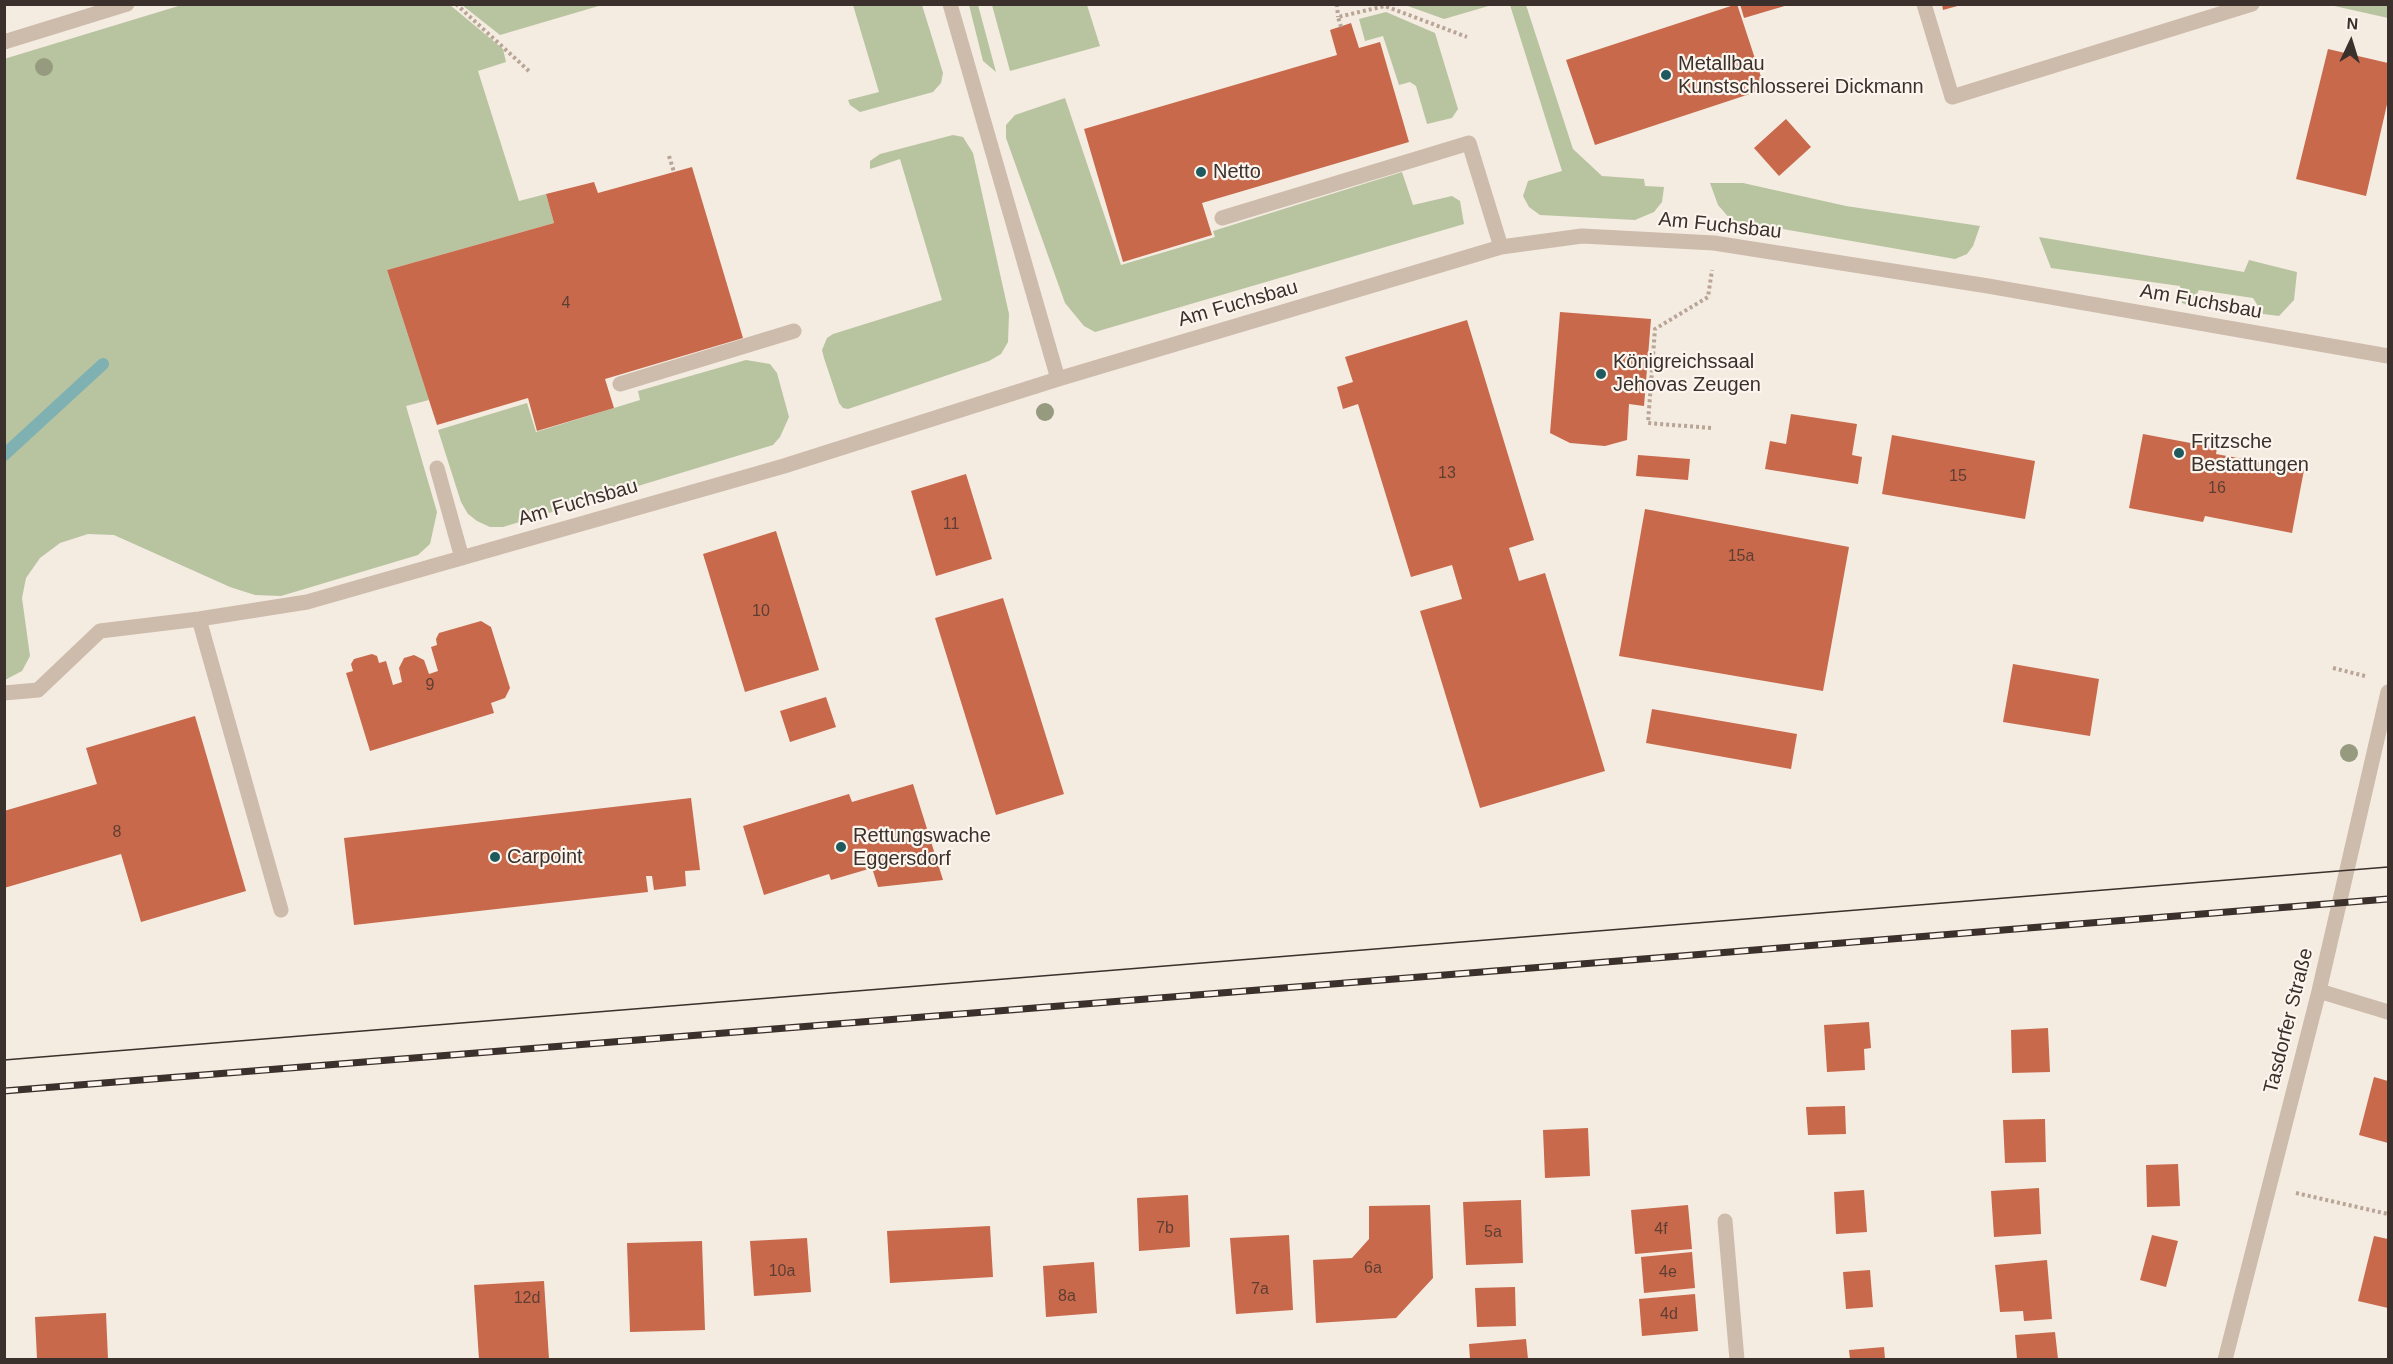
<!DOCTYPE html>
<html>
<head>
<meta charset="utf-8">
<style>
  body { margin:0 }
  #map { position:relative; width:2393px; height:1364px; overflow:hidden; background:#f4ebe1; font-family:Arial,sans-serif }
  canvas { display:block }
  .frame { position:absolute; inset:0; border:6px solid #3b302b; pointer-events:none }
  .north { position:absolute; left:2321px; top:12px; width:60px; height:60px; -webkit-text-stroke:4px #fbf5ee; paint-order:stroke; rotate:4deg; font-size:16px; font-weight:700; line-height:24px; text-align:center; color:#3b302b }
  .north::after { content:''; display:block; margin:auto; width:21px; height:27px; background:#3b302b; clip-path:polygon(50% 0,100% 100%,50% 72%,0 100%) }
</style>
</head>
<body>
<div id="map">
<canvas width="2393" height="1364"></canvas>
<div class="frame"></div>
<div class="north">N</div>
</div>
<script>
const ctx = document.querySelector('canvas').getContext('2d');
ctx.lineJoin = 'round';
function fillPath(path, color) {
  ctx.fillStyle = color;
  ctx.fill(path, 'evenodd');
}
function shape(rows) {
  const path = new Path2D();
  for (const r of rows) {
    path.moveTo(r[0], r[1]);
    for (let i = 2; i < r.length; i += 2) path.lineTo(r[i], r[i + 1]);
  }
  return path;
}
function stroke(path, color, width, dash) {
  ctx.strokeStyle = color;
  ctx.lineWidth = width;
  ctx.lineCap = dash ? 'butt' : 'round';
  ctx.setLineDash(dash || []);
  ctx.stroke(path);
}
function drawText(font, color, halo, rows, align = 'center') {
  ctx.font = font + ' Arial,sans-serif';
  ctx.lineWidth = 4.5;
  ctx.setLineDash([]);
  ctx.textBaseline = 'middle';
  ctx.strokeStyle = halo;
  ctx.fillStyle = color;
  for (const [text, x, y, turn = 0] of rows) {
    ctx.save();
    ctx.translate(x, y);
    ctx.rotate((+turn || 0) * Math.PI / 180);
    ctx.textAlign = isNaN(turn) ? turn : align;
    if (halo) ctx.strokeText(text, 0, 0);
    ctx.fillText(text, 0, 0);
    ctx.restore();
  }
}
fillPath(shape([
  [185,4,450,5,503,49,506,62,478,71,519,201,546,194,554,223,387,270,429,400,406,406,437,512,430,544,418,555,281,596,255,595,230,587,114,535,88,534,60,543,40,558,26,578,22,598,30,656,22,671,5,680,4,59],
  [462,5,602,5,500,35],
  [853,5,922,5,943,73,941,83,933,92,860,112,850,105,848,100,879,92],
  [969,5,978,5,996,72,983,61],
  [992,5,1087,5,1100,46,1010,71],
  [1405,5,1492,5,1444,19],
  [1510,5,1526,5,1573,149,1602,176,1644,179,1645,186,1664,187,1662,202,1654,212,1635,220,1540,215,1529,207,1523,196,1528,181,1562,171],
  [2330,5,2388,5,2388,18],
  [1386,12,1435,33,1458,109,1452,118,1427,124,1416,86,1410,82,1399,85,1383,36,1365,41,1359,19],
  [1065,98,1121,265,1215,237,1213,231,1402,172,1413,205,1452,196,1460,201,1464,224,1095,332,1084,326,1065,303,1006,138,1006,125,1015,115],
  [953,135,963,137,973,153,1009,314,1008,342,1001,354,989,361,848,409,843,408,839,403,824,358,822,350,827,338,833,334,942,300,900,159,870,169,870,161,880,154],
  [1710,183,1743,183,1846,206,1980,226,1973,246,1967,254,1955,259,1731,220,1718,205],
  [2039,237,2244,272,2249,260,2297,272,2294,300,2279,316,2263,314,2253,298,2199,290,2193,301,2187,305,2182,303,2180,286,2051,268],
  [746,360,770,364,777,373,789,417,780,437,773,445,503,527,490,527,477,521,468,514,461,502,438,430,527,403,536,432,640,400,638,391]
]), '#b8c4a0');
stroke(shape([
  [4,455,103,364]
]), '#7fb0b2', 12);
fillPath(shape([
  [1737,4,1765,89,1595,145,1566,60],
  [1740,4,1788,4,1788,5,1744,18],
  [1942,4,1961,4,1961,5,1943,10],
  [1351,23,1359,48,1380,42,1409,142,1202,203,1212,235,1123,262,1084,129,1337,55,1330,30],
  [2328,49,2388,63,2388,100,2366,196,2296,179],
  [1786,119,1811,147,1779,176,1754,148],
  [692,167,743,338,605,379,614,408,537,431,528,398,437,425,387,270,554,223,546,194,594,182,598,193],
  [1560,312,1651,319,1644,406,1629,404,1627,440,1605,446,1570,443,1550,433],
  [1467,320,1534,540,1509,548,1519,581,1545,573,1605,771,1480,808,1420,611,1462,599,1452,565,1411,577,1358,404,1343,409,1337,387,1353,382,1345,357],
  [1791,414,1857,424,1852,455,1862,457,1858,484,1765,469,1770,441,1786,444],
  [2143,434,2217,448,2216,454,2304,470,2292,533,2205,516,2203,522,2129,508],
  [1892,435,2035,461,2025,519,1882,494],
  [1638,455,1690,459,1688,480,1636,476],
  [966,474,992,559,936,576,911,491],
  [1645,509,1849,547,1823,691,1619,656],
  [776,531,819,670,745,692,703,554],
  [1003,598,1064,794,996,815,935,618],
  [481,621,491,627,510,688,505,698,491,703,494,713,370,751,346,673,353,671,351,664,354,659,372,654,377,656,379,663,386,661,393,685,402,682,399,668,404,658,414,655,424,660,429,674,438,671,431,647,437,645,436,639,439,633],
  [2013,664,2099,679,2090,736,2003,722],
  [826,697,836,727,790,742,780,711],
  [1652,709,1797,734,1791,769,1646,743],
  [195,716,246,891,141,922,121,854,4,888,4,811,97,784,86,748],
  [913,784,943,880,878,887,872,868,831,880,829,874,764,895,743,826,849,794,852,802],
  [691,798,700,870,685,871,686,886,654,890,652,876,646,876,648,892,354,925,344,838],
  [1869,1022,1871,1048,1864,1049,1865,1070,1827,1072,1824,1025],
  [2048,1028,2050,1072,2012,1073,2011,1030],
  [2374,1077,2388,1081,2388,1143,2359,1135],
  [1845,1106,1846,1134,1808,1135,1806,1107],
  [2045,1119,2046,1162,2005,1163,2003,1120],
  [1588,1128,1590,1176,1545,1178,1543,1130],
  [2178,1164,2180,1206,2147,1207,2146,1165],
  [2039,1188,2041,1234,1994,1237,1991,1191],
  [1864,1190,1867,1232,1836,1234,1834,1192],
  [1188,1195,1190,1247,1139,1251,1137,1198],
  [1521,1200,1523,1263,1466,1265,1463,1202],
  [1430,1205,1433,1278,1396,1318,1316,1323,1313,1260,1352,1258,1369,1239,1369,1206],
  [1688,1205,1692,1249,1635,1254,1631,1210],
  [990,1226,993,1277,890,1283,887,1231],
  [1289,1235,1293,1310,1236,1314,1230,1238],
  [2152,1235,2178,1241,2166,1287,2140,1280],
  [2374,1236,2388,1239,2388,1308,2358,1301],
  [807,1238,811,1292,754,1296,750,1241],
  [702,1241,705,1330,630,1332,627,1243],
  [1692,1252,1695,1288,1644,1293,1641,1257],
  [2047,1260,2052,1319,2024,1321,2023,1311,2000,1312,1995,1265],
  [1094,1262,1097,1313,1046,1317,1043,1266],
  [1870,1270,1873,1307,1846,1309,1843,1272],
  [544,1281,549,1359,479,1359,474,1285],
  [1515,1287,1516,1326,1477,1327,1475,1288],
  [1695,1294,1698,1331,1642,1336,1639,1299],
  [106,1313,108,1359,37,1359,35,1317],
  [2055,1332,2058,1359,2017,1359,2015,1335],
  [1526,1339,1528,1359,1470,1359,1469,1344],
  [1884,1347,1885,1359,1850,1359,1849,1350]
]), '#c8694b');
stroke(shape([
  [456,4,530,72],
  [1337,4,1338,17],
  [1341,27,1338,17,1385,6,1467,37],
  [669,156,674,172],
  [1711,428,1648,423,1655,329,1708,297,1712,270],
  [2333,668,2365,676],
  [2296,1193,2388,1214]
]), '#b9a596', 4, [3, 3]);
stroke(shape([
  [950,4,1058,379],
  [1924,4,1952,97,2252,4],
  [4,42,127,4],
  [1222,218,1469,143,1501,247],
  [620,384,794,331],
  [437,468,462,558],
  [199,619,281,910],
  [4,693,38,690,100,631,199,619,307,602,784,466,1058,379,1501,247,1582,236,1714,243,1988,286,2388,356],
  [2319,991,2388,1012],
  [1725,1221,1737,1360],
  [2225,1360,2319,991,2388,692]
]), '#cdbbac', 15);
stroke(shape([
  [4,1060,2388,867]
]), '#3b302b', 1.5);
const rail = shape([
  [4,1091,2388,899]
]);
stroke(rail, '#3b302b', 7);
stroke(rail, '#fbf5ee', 4.5, [14]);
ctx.fillStyle = '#969b7f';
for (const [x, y] of [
  [44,67],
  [1045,412],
  [2349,753]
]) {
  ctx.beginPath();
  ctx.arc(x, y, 9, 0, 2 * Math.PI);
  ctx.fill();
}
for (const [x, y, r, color] of [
  [1666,75,6,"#1f5a5e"],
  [1201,172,6,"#1f5a5e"],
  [1601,374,6,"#1f5a5e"],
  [2179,453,6,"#1f5a5e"],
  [841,847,6,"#1f5a5e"],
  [495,857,6,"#1f5a5e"]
]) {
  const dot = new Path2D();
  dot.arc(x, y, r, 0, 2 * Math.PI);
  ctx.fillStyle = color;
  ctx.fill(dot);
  stroke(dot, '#fbf5ee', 2);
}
drawText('16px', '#5e3e33', null, [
  ["4",566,304],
  ["13",1447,474],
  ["15",1958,477],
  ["16",2217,489],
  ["11",951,525],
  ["15a",1741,557],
  ["10",761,612],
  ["9",430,686],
  ["8",117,833],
  ["7b",1165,1229],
  ["4f",1661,1230],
  ["5a",1493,1233],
  ["6a",1373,1269],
  ["10a",782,1272],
  ["4e",1668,1273],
  ["7a",1260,1290],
  ["8a",1067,1297],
  ["12d",527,1299],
  ["4d",1669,1315]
]);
drawText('20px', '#3b302b', '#fbf5ee', [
  ["Metallbau",1678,64],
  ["Kunstschlosserei Dickmann",1678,87],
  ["Netto",1213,172],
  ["Königreichssaal",1613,362],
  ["Jehovas Zeugen",1613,385],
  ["Fritzsche",2191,442],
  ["Bestattungen",2191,465],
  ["Rettungswache",853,836],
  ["Eggersdorf",853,859],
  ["Carpoint",507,857]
], 'left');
drawText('20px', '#3b302b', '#fbf5ee', [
  ["Am Fuchsbau",1720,226,6],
  ["Am Fuchsbau",2201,302,10],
  ["Am Fuchsbau",1238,304,-16],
  ["Am Fuchsbau",578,503,-16],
  ["Tasdorfer Straße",2289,1021,-76]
]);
</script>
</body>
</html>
